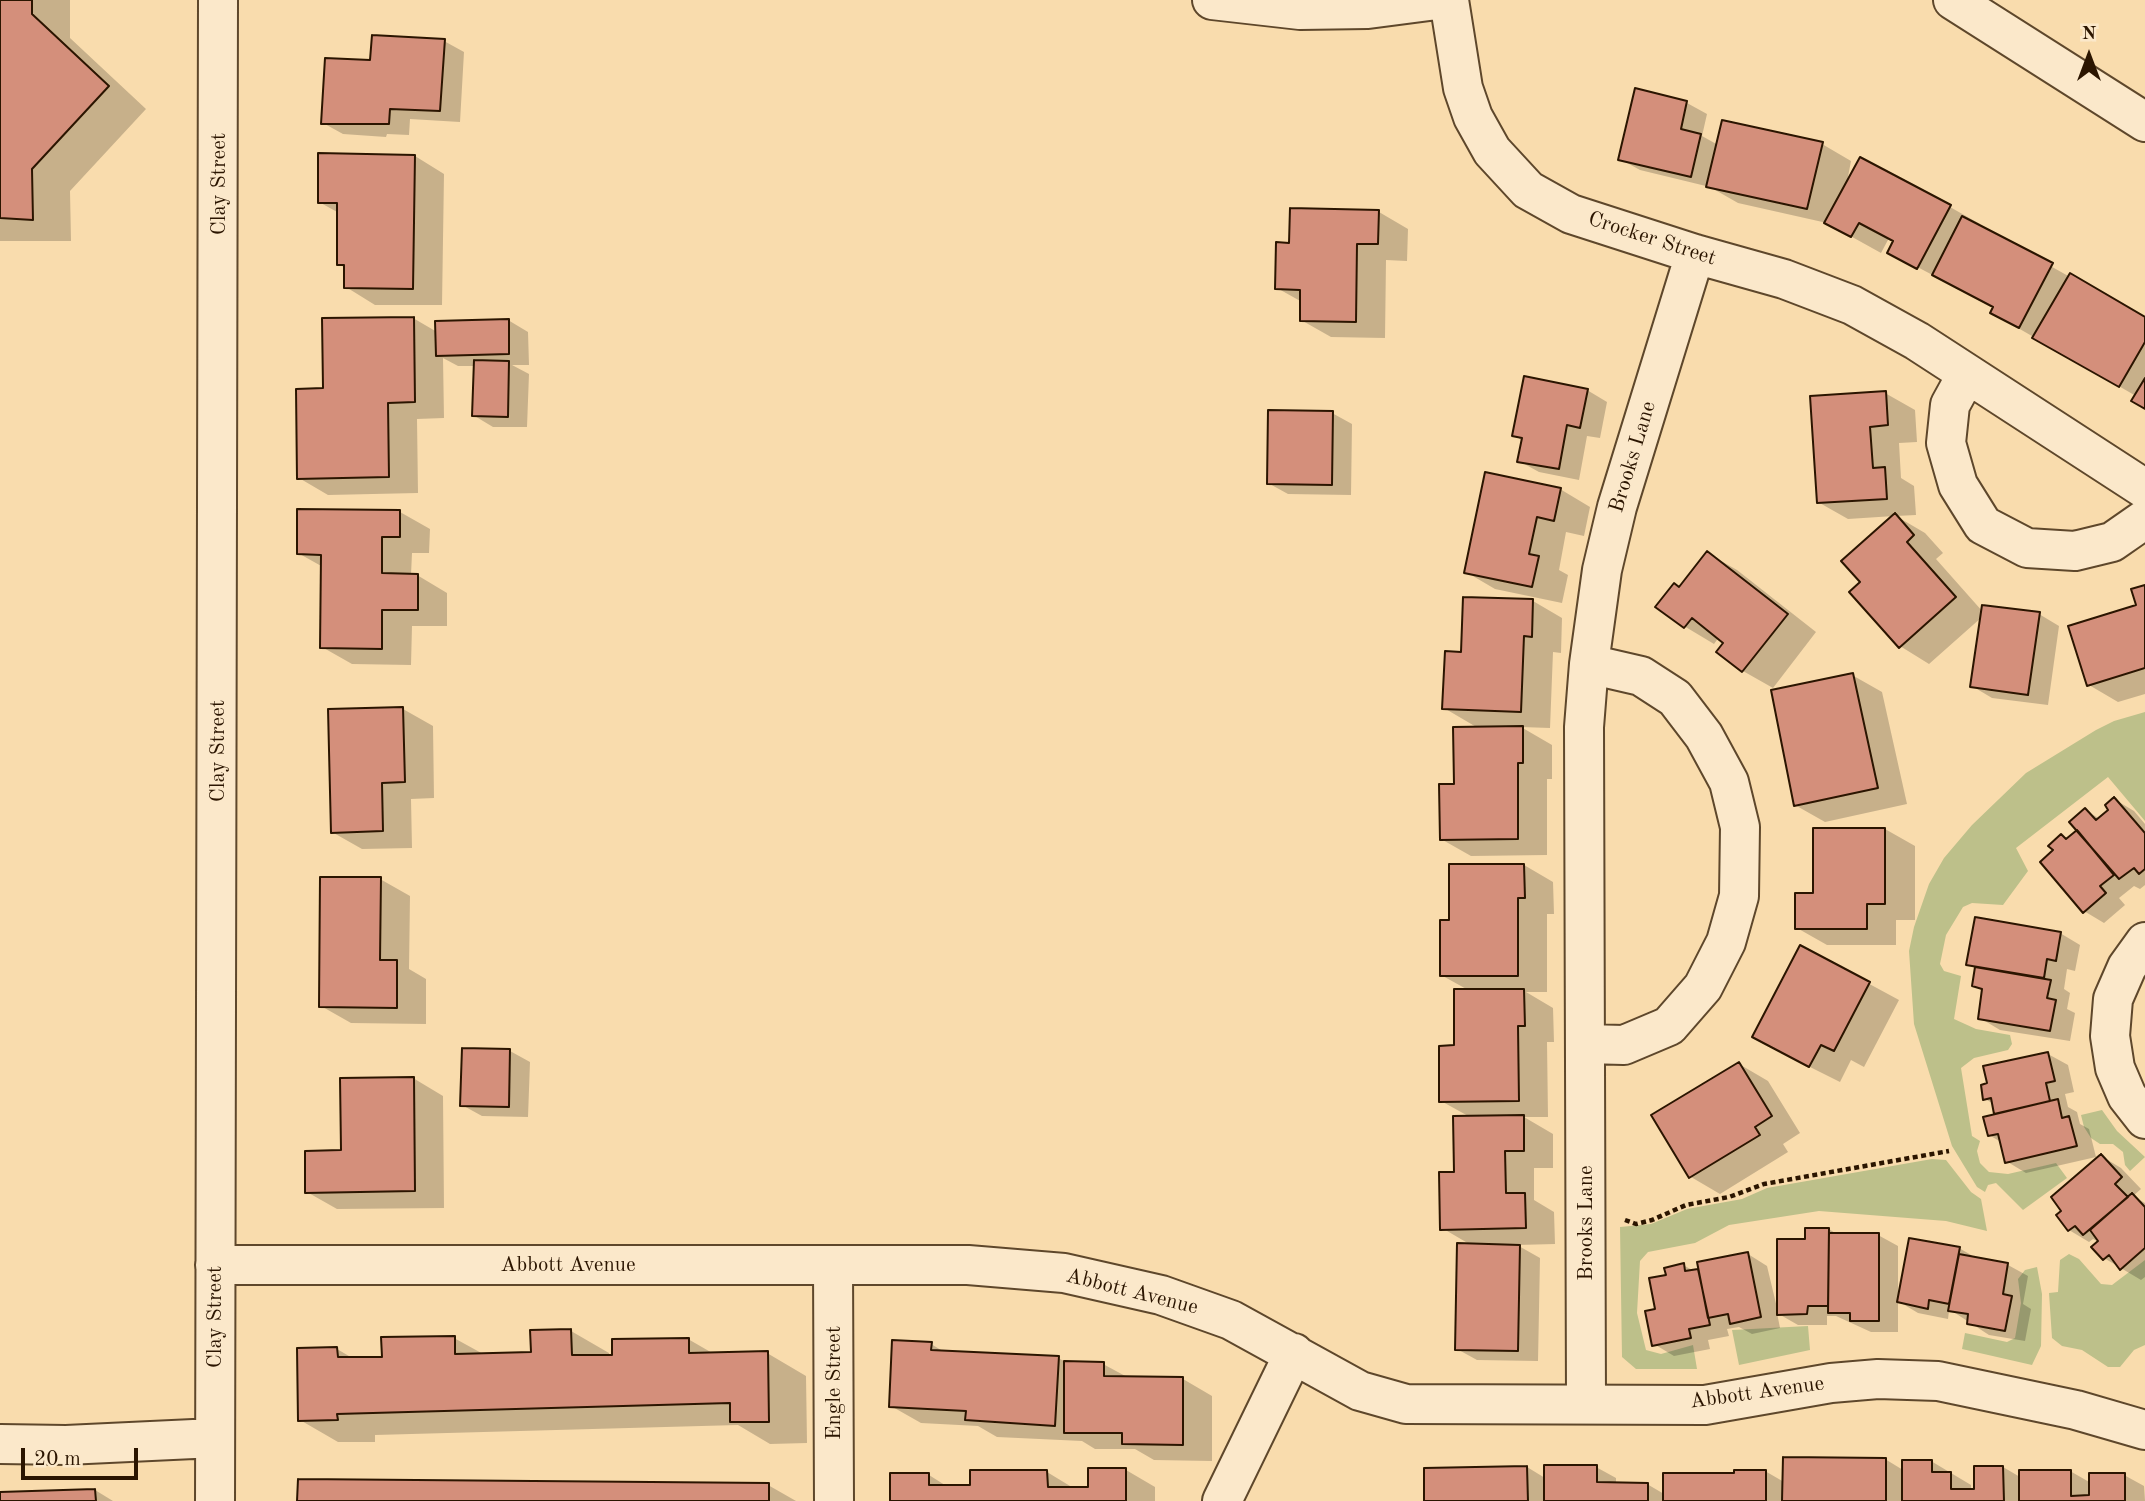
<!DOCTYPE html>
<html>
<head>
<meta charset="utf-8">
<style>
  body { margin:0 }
  #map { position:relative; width:2145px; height:1501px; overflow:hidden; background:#f9dcad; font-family:"Old Standard TT",serif }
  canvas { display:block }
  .north { position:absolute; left:2054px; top:21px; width:70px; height:70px; -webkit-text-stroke:5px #fbe8ca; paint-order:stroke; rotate:0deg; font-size:19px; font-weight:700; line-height:28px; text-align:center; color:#2b1500 }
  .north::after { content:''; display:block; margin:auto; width:24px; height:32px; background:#2b1500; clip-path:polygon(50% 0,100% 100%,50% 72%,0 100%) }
  .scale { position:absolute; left:21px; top:1448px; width:117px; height:32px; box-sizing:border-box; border:4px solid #2b1500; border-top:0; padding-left:9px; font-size:21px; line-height:24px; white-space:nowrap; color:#2b1500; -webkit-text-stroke:5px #fbe8ca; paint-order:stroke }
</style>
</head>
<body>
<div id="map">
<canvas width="2145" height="1501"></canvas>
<div class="north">N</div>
<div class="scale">20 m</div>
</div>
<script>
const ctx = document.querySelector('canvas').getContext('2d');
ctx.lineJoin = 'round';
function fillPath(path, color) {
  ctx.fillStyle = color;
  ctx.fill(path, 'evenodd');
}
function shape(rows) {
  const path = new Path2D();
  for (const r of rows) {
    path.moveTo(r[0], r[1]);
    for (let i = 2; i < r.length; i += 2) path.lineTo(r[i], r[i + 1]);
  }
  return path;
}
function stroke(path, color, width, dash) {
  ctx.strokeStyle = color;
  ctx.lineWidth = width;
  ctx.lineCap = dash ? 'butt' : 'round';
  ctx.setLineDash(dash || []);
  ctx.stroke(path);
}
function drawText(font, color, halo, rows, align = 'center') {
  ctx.font = font + ' "Old Standard TT",serif';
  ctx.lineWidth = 6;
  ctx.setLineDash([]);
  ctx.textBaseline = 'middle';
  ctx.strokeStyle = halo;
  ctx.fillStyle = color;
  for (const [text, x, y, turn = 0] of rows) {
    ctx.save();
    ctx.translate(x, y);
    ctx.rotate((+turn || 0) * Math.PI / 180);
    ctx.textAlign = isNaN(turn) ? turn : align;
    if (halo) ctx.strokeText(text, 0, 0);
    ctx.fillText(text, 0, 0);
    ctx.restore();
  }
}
fillPath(shape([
  [2145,712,2145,821,2108,777,2016,848,2028,871,2003,905,1972,903,1963,907,1946,935,1940,964,1944,971,1961,976,1954,1019,1976,1029,2010,1035,2012,1044,2008,1050,1974,1058,1961,1068,1972,1136,1980,1141,1977,1151,1980,1163,1989,1172,2008,1174,2056,1163,2067,1178,2023,1210,1996,1183,1988,1185,1985,1192,1977,1187,1952,1146,1914,1024,1909,951,1914,927,1929,884,1944,858,1972,825,2026,773,2096,730,2114,721],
  [2102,1110,2117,1131,2145,1157,2130,1171,2125,1165,2123,1152,2113,1144,2100,1144,2091,1138,2084,1127,2081,1115],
  [1932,1159,1946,1160,1971,1192,1981,1199,1987,1231,1946,1221,1819,1211,1729,1225,1695,1243,1648,1252,1640,1261,1637,1313,1646,1350,1661,1354,1693,1345,1697,1369,1636,1369,1622,1357,1620,1227,1651,1224,1687,1209,1742,1199,1767,1188],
  [2069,1254,2079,1259,2101,1284,2112,1285,2145,1260,2145,1345,2134,1350,2120,1367,2108,1367,2082,1350,2062,1346,2052,1338,2049,1293,2058,1292,2060,1260],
  [2037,1267,2042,1294,2041,1346,2032,1365,1962,1349,1965,1333,2007,1342,2015,1338,2021,1303,2018,1279,2025,1270],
  [1808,1326,1810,1350,1739,1365,1732,1330]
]), '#bdc08a');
fillPath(shape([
  [0,0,70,0,70,38,146,109,70,191,71,241,0,241],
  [444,41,464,52,460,122,410,119,409,135,387,134,386,137,343,134,323,123,372,62],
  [1636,91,1687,103,1707,114,1702,136,1718,145,1822,144,1851,161,1847,182,1860,159,1950,207,1980,224,1979,226,2145,319,2145,407,2136,396,1992,313,1995,308,1889,252,1895,242,1889,238,1881,253,1827,223,1738,203,1710,187,1640,170,1620,159],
  [415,156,444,174,442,305,375,305,346,287,346,268,338,264,339,213,319,202],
  [1379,212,1408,229,1407,261,1386,260,1385,338,1331,337,1301,320,1302,302,1277,288,1291,244],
  [413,318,437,332,508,320,528,332,529,365,512,365,529,374,527,427,493,427,473,415,475,366,458,366,443,358,444,418,417,419,418,493,328,495,299,478,325,390],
  [1587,390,1607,402,1600,438,1587,436,1579,480,1539,472,1519,461,1523,441,1514,435],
  [1885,393,1915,410,1917,442,1899,443,1901,478,1914,486,1916,515,1896,516,1925,533,1943,553,1936,559,1983,612,2039,614,2059,626,2048,705,1992,698,1972,686,1982,617,1929,664,1900,646,1863,582,1894,516,1848,519,1818,502],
  [1332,413,1352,424,1351,495,1288,494,1268,483],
  [1560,489,1590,507,1584,536,1566,532,1559,570,1568,575,1562,603,1495,589,1466,572],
  [400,512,430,529,429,553,412,553,411,575,417,575,447,593,447,626,412,626,411,665,352,664,322,647,323,567,298,553],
  [1707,553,1737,570,1816,632,1773,688,1743,671,1719,637,1714,644,1684,626,1699,612,1680,588],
  [2145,587,2145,694,2118,702,2089,685,2138,606],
  [1533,601,1562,618,1561,653,1553,652,1550,728,1521,727,1552,745,1552,779,1547,779,1547,855,1471,856,1441,839,1456,785,1478,728,1444,708,1462,654],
  [1852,675,1882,692,1907,804,1825,822,1795,805],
  [403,709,433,726,434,798,411,799,412,848,362,849,332,832],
  [2114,799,2134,811,2145,824,2145,885,2140,889,2134,886,2119,898,2125,905,2104,923,2084,911,2055,851,2062,836,2068,840,2079,830,2085,810,2100,819,2111,810],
  [1885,829,1915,846,1915,920,1896,920,1896,945,1827,945,1797,928,1815,895],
  [1524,865,1553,882,1554,914,1547,914,1547,992,1526,992,1553,1008,1554,1042,1547,1042,1548,1117,1524,1117,1553,1134,1553,1168,1534,1168,1534,1200,1554,1212,1555,1244,1517,1245,1540,1258,1538,1361,1477,1360,1457,1349,1471,1245,1442,1228,1470,1117,1441,1101,1470,991,1441,975,1451,922],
  [380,879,410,896,409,969,426,979,426,1024,351,1023,321,1006],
  [2060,933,2080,945,2075,971,2067,969,2064,989,2070,993,2067,1009,2075,1013,2070,1041,2000,1030,1980,1018,1984,991,1974,985,1976,969,1968,964],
  [1801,947,1899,1000,1864,1067,1851,1060,1840,1082,1784,1054],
  [510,1051,530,1062,528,1117,482,1116,462,1105],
  [2048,1054,2068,1065,2074,1092,2065,1094,2068,1107,2077,1112,2080,1124,2089,1129,2096,1157,2026,1173,2006,1161,2001,1142,1989,1135,1996,1115,1994,1104,1985,1099],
  [1739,1064,1768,1081,1800,1133,1783,1144,1788,1152,1720,1194,1691,1177,1653,1116],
  [413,1078,443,1096,444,1208,337,1209,307,1192],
  [2101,1156,2121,1168,2141,1189,2133,1196,2145,1203,2145,1277,2141,1280,2104,1258,2099,1242,2093,1239,2089,1242,2069,1230,2059,1215],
  [1829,1229,1838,1235,1878,1235,1898,1246,1898,1293,1959,1248,1978,1259,2008,1265,2028,1276,2023,1304,2031,1309,2025,1341,1989,1335,1952,1311,1949,1311,1948,1319,1918,1313,1898,1301,1898,1332,1871,1332,1836,1316,1827,1316,1827,1325,1798,1325,1777,1313,1780,1328,1752,1334,1739,1327,1727,1329,1729,1336,1708,1340,1710,1349,1674,1356,1654,1344,1657,1310,1668,1276,1683,1265,1694,1271,1700,1270,1748,1254,1767,1266,1778,1312,1807,1241],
  [571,1331,609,1353,609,1357,688,1339,714,1354,767,1353,806,1376,807,1443,770,1444,738,1425,375,1435,375,1442,338,1442,300,1420,337,1349,354,1359,384,1358,454,1338,485,1355,533,1354],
  [931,1344,946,1353,1058,1358,1068,1363,1103,1364,1129,1378,1183,1379,1212,1396,1212,1461,1154,1460,1135,1449,1095,1449,1082,1441,997,1437,978,1426,921,1423,891,1406],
  [1885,1459,1903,1470,1931,1461,1971,1485,1971,1490,1975,1490,2003,1467,2020,1477,2070,1471,2091,1483,2124,1475,2144,1486,2145,1501,1426,1501,1527,1467,1545,1478,1596,1467,1616,1478,1616,1484,1647,1484,1664,1494,1735,1475,1765,1471,1784,1482],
  [1126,1470,1155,1487,1155,1501,892,1501,929,1475,948,1487,972,1486,1047,1472,1075,1489,1090,1488],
  [768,1485,796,1501,299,1501],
  [95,1490,113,1501,0,1501,0,1494]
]), '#0003');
const building = shape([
  [0,0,32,0,32,14,109,86,32,169,33,220,0,218,0,0],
  [372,35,445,39,440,111,390,109,389,124,321,124,325,58,370,60,372,35],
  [1635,88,1687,101,1681,129,1701,134,1691,177,1618,160,1635,88],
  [1722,120,1823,142,1807,209,1706,187,1722,120],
  [318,153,415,155,413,289,344,288,344,265,337,265,337,203,318,203,318,153],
  [1860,157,1951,205,1917,269,1887,253,1893,241,1859,223,1851,237,1824,223,1860,157],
  [1290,208,1379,210,1378,244,1357,244,1356,322,1300,321,1300,290,1275,289,1276,242,1289,243,1290,208],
  [1962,216,2053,263,2019,328,1990,313,1993,307,1932,275,1962,216],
  [2070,273,2145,317,2145,342,2119,387,2032,338,2070,273],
  [414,317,415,402,388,403,389,477,297,479,296,389,323,388,322,318,414,317],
  [509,319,509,354,436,356,435,321,509,319],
  [474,360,509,361,508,417,472,416,474,360],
  [1524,376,1588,389,1580,428,1567,425,1559,469,1517,462,1522,438,1512,436,1524,376],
  [2145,378,2145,409,2131,401,2145,378],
  [1886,391,1888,425,1870,427,1873,468,1885,467,1887,499,1817,503,1810,396,1886,391],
  [1268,410,1333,411,1332,485,1267,484,1268,410],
  [1485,472,1561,488,1554,521,1537,517,1529,554,1539,556,1532,587,1464,573,1485,472],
  [297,509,400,510,400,537,382,537,382,573,418,574,418,610,382,610,382,649,320,648,321,555,297,554,297,509],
  [1895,513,1914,535,1907,542,1956,597,1899,648,1849,592,1860,582,1841,561,1895,513],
  [1707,551,1788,614,1742,672,1716,652,1723,643,1692,618,1684,628,1655,607,1674,583,1679,587,1707,551],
  [2145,585,2145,668,2087,686,2068,626,2136,605,2131,589,2145,585],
  [1463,597,1533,599,1532,637,1524,636,1521,712,1442,709,1445,651,1461,652,1463,597],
  [1982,605,2040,612,2028,695,1970,687,1982,605],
  [1853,673,1878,788,1794,806,1771,690,1853,673],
  [403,707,405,782,382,783,383,831,331,833,328,709,403,707],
  [1523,726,1523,763,1518,763,1518,839,1440,840,1439,784,1454,784,1453,727,1523,726],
  [2114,797,2145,833,2145,869,2139,874,2134,868,2119,879,2069,822,2085,808,2096,820,2108,810,2105,805,2114,797],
  [1813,828,1885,828,1885,904,1867,904,1867,929,1795,929,1795,893,1813,893,1813,828],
  [2077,830,2114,875,2100,886,2106,893,2083,913,2040,862,2053,850,2048,846,2061,834,2066,839,2077,830],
  [1449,864,1524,864,1525,898,1518,898,1518,976,1440,976,1440,920,1449,920,1449,864],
  [320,877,381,877,380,960,397,960,397,1008,319,1007,320,877],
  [1975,917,2061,932,2056,961,2047,959,2044,978,1966,965,1975,917],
  [1800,945,1870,982,1834,1051,1821,1045,1809,1067,1752,1037,1800,945],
  [1975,967,2051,980,2047,998,2056,1000,2050,1031,1978,1019,1982,989,1972,986,1975,967],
  [1454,989,1524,989,1525,1026,1518,1026,1519,1101,1439,1102,1439,1046,1454,1045,1454,989],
  [462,1048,510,1049,509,1107,460,1106,462,1048],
  [2048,1052,2055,1081,2046,1083,2050,1101,1994,1114,1991,1098,1983,1100,1981,1085,1987,1083,1983,1066,2048,1052],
  [1739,1062,1772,1116,1755,1127,1760,1135,1689,1178,1651,1115,1739,1062],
  [414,1077,415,1191,305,1193,305,1151,341,1150,340,1078,414,1077],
  [2058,1099,2062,1118,2069,1116,2077,1146,2005,1163,1998,1134,1988,1136,1983,1117,2058,1099],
  [1524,1115,1524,1151,1505,1151,1506,1193,1525,1193,1526,1228,1440,1230,1439,1172,1454,1172,1453,1116,1524,1115],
  [2101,1154,2122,1177,2115,1184,2128,1197,2083,1235,2075,1226,2068,1231,2056,1215,2061,1211,2051,1197,2101,1154],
  [2132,1193,2145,1207,2145,1248,2120,1270,2109,1255,2103,1260,2091,1247,2098,1241,2090,1230,2132,1193],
  [1805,1228,1829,1228,1828,1306,1808,1306,1807,1314,1777,1315,1777,1239,1805,1239,1805,1228],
  [1829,1233,1879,1233,1879,1321,1850,1321,1850,1313,1828,1313,1829,1233],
  [1909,1238,1960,1247,1949,1304,1929,1300,1928,1309,1897,1302,1909,1238],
  [1457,1243,1520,1245,1518,1351,1455,1350,1457,1243],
  [1748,1252,1761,1317,1730,1324,1728,1314,1708,1318,1697,1262,1748,1252],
  [1959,1254,2008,1263,2003,1294,2012,1296,2005,1331,1967,1324,1968,1314,1948,1311,1959,1254],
  [1684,1263,1685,1271,1698,1269,1710,1325,1689,1329,1691,1338,1652,1346,1645,1311,1655,1309,1649,1278,1666,1275,1664,1268,1684,1263],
  [571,1329,572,1355,612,1355,612,1339,689,1338,689,1353,768,1351,769,1422,730,1422,730,1403,337,1414,338,1420,298,1421,297,1348,337,1347,338,1357,382,1357,381,1337,455,1336,455,1354,531,1352,530,1330,571,1329],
  [892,1340,932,1342,931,1350,1059,1356,1055,1426,965,1420,966,1411,889,1407,892,1340],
  [1064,1361,1104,1362,1104,1376,1183,1377,1183,1445,1122,1444,1122,1433,1064,1433,1064,1361],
  [1783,1457,1886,1458,1886,1501,1782,1501,1783,1457],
  [1902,1460,1932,1460,1932,1472,1951,1472,1951,1489,1974,1489,1974,1466,2003,1466,2004,1501,1902,1501,1902,1460],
  [1544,1465,1597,1465,1597,1482,1648,1483,1648,1501,1544,1501,1544,1465],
  [1527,1466,1528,1501,1424,1501,1424,1468,1527,1466],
  [1088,1468,1126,1468,1126,1501,890,1501,890,1473,929,1473,929,1485,970,1485,970,1470,1047,1470,1048,1487,1088,1487,1088,1468],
  [1734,1470,1766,1470,1766,1501,1663,1501,1663,1473,1734,1473,1734,1470],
  [2019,1470,2071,1470,2071,1496,2089,1495,2089,1473,2125,1473,2125,1501,2019,1501,2019,1470],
  [298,1479,769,1483,769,1501,297,1501,298,1479],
  [95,1489,96,1501,0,1501,0,1492,95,1489]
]);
fillPath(building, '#d48f7b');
stroke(building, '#2b1500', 2);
const minor = shape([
  [1212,0,1300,10,1368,9,1437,0],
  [1449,0,1463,88,1473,117,1492,151,1528,190,1571,214,1695,254,1784,279,1852,305,1917,341,2145,489],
  [1953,0,2145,122],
  [1967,374,1950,405,1946,443,1958,485,1983,525,2027,548,2075,551,2112,542,2145,519],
  [2145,942,2127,967,2113,999,2110,1036,2115,1068,2127,1096,2145,1119],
  [1585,1044,1624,1045,1669,1026,1703,987,1726,942,1739,896,1740,827,1729,782,1704,736,1675,698,1641,676,1589,664],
  [215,1265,968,1265,1064,1273,1161,1295,1231,1320,1360,1391,1406,1404,1705,1405,1831,1383,1878,1379,1938,1381,2076,1410,2145,1430],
  [833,1266,834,1501],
  [1586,1402,1584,727,1589,664,1602,570,1617,507,1695,254],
  [0,1444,66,1445,215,1438],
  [215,1501,218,0],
  [1222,1501,1294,1353]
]);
stroke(minor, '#5e472b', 42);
stroke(shape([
  [1625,1220,1636,1224,1652,1220,1686,1205,1729,1197,1764,1184,1949,1151]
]), '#2b1500', 4.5, [5, 3.5]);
stroke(minor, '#fbe8ca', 38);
drawText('21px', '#2b1500', '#fbe8ca', [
  ["Clay Street",219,184,-90],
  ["Crocker Street",1652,239,18],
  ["Brooks Lane",1633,457,-73],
  ["Clay Street",218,751,-90],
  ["Brooks Lane",1586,1223,-90],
  ["Abbott Avenue",568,1265],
  ["Abbott Avenue",1132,1292,14],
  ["Clay Street",215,1317,-90],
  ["Engle Street",834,1383,-90],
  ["Abbott Avenue",1757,1393,-8]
]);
</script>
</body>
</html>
